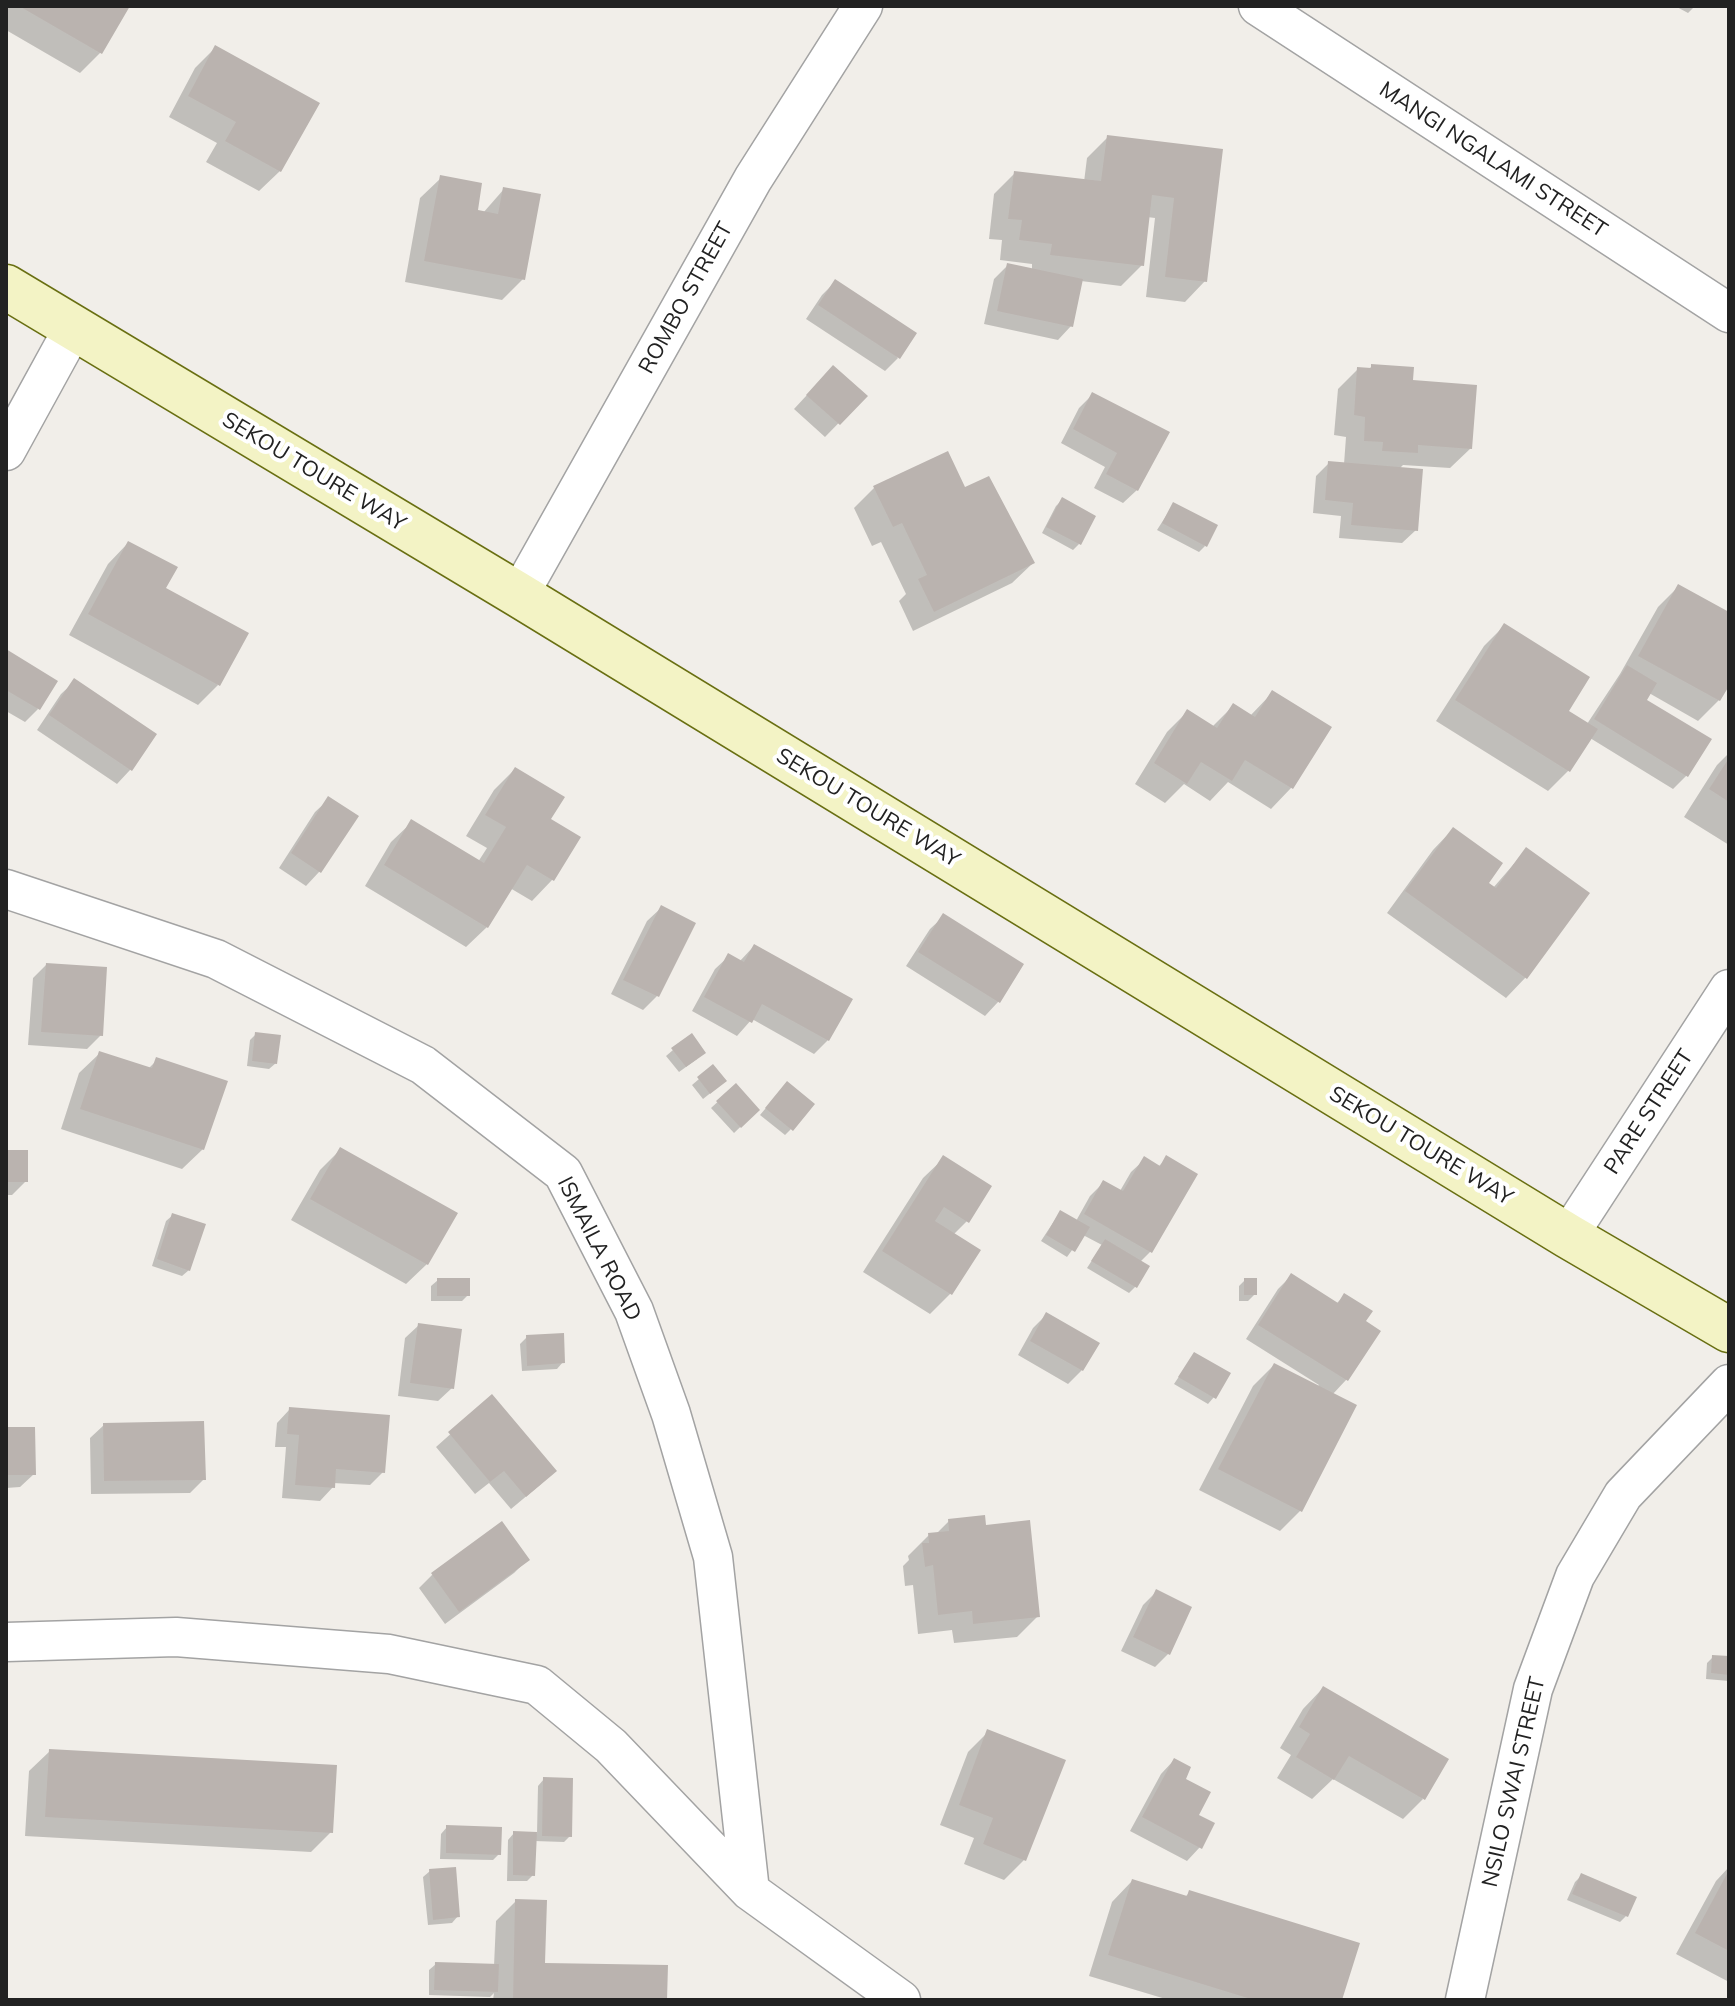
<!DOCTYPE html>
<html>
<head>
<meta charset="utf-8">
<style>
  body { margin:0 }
  #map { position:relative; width:1735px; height:2006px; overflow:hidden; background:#f1eee9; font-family:Mulish,sans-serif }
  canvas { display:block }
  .frame { position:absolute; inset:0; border:8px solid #222; pointer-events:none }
</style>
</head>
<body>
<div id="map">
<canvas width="1735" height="2006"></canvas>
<div class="frame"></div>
</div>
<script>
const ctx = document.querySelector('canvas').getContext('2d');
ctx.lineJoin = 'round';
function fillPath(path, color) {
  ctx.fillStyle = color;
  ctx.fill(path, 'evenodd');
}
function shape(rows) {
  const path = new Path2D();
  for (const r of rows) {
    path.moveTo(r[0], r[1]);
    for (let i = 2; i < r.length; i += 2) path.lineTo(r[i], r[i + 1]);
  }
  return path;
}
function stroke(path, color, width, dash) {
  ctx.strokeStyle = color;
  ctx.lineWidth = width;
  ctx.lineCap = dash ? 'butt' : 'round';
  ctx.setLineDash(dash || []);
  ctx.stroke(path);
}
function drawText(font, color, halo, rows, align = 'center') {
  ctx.font = font + ' Mulish,sans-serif';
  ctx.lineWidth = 8;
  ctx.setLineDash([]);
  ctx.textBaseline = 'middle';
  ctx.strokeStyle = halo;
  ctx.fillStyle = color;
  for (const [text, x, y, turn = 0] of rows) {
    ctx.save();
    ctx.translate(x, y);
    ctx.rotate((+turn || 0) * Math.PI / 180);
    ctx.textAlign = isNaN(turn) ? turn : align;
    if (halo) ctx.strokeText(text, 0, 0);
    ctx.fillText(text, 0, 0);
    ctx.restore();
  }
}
fillPath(shape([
  [6,6,128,6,100,53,80,73,6,30],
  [1675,6,1695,6,1688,13],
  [215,48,280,171,259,191,206,162,217,143,169,117,195,68],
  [1107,138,1220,151,1205,281,1185,302,1146,297,1155,218,1147,217,1142,265,1121,286,1081,281,1071,326,1058,340,984,324,994,279,1008,265,1032,270,1032,264,1000,260,1002,240,989,239,994,194,1014,174,1084,182,1087,158],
  [441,178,475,212,483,213,504,189,523,279,502,300,405,282,420,198],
  [836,281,898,358,885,371,806,319,822,295],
  [1372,366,1411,382,1471,448,1450,468,1403,465,1399,469,1416,530,1402,543,1339,538,1341,516,1313,513,1316,476,1329,463,1344,464,1346,437,1334,435,1338,389,1358,369,1368,370],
  [819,382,865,396,825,437,794,409],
  [1092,395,1137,490,1123,503,1094,488,1105,467,1061,443,1079,408],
  [874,488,964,490,1033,563,1012,583,913,631,899,601,906,594,881,542,872,546,854,508],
  [1062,500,1079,544,1073,550,1042,533,1056,506],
  [1173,505,1205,546,1199,552,1157,530],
  [128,543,163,589,218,685,198,705,69,635,108,564],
  [1678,587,1729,615,1729,682,1719,700,1698,721,1649,693,1644,701,1687,775,1673,789,1590,738,1568,771,1548,791,1436,721,1484,646,1504,626,1566,711,1587,724,1620,674,1658,607],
  [6,651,38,709,25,722,6,711],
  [75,681,155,735,130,770,117,784,37,730,61,694],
  [1272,693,1329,727,1291,788,1271,809,1228,782,1210,801,1184,784,1165,803,1135,784,1167,732,1187,712,1212,727,1233,706,1250,716],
  [1729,753,1729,845,1684,817,1717,765],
  [515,769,548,820,578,838,552,880,532,901,510,888,487,927,466,947,365,886,391,842,412,822,478,862,487,848,466,836,494,790],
  [329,799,356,817,319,872,306,886,279,868,315,812],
  [1453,829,1486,883,1493,888,1526,850,1526,977,1506,998,1387,913,1433,850],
  [661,908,693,924,657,996,643,1010,611,994,647,921],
  [944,916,1022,965,998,1002,985,1016,906,966,930,929],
  [754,946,828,1040,814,1054,752,1019,737,1036,692,1011,715,969,729,956,739,962],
  [46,965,101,1035,87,1049,28,1045,33,978],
  [256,1034,276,1063,269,1069,247,1066,250,1040],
  [673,1050,697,1059,679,1072,666,1056],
  [100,1053,148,1069,157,1060,203,1149,182,1169,61,1129,79,1073],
  [713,1067,718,1087,703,1099,692,1085],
  [735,1086,758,1110,734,1133,711,1108],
  [781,1090,791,1129,785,1135,760,1115],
  [340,1150,427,1264,406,1284,291,1220,320,1170],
  [6,1152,26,1181,12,1195,6,1195],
  [944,1158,967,1221,953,1235,978,1251,950,1294,930,1314,863,1272,923,1178],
  [1167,1158,1195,1175,1150,1252,1140,1262,1135,1287,1129,1293,1087,1268,1102,1245,1083,1235,1067,1257,1041,1241,1060,1212,1076,1221,1090,1196,1104,1182,1120,1191,1131,1172,1145,1159,1158,1167],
  [173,1215,189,1270,182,1276,152,1266,166,1221],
  [1291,1276,1336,1304,1344,1296,1363,1322,1378,1331,1346,1380,1332,1395,1300,1511,1280,1531,1199,1490,1253,1386,1274,1365,1317,1387,1319,1385,1246,1339,1278,1289],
  [438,1280,468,1295,462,1301,431,1301,431,1286],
  [1245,1280,1255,1294,1248,1301,1239,1301,1239,1286],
  [1047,1314,1082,1370,1068,1384,1018,1355,1033,1328],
  [419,1325,452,1388,438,1401,398,1396,405,1338],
  [527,1337,563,1362,557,1369,522,1371,520,1344],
  [1194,1354,1214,1397,1208,1404,1174,1384],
  [492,1397,541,1484,511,1509,489,1483,475,1494,436,1447],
  [290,1409,383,1472,370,1485,333,1483,333,1487,320,1501,282,1498,286,1447,275,1447,277,1423],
  [104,1425,204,1479,190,1493,91,1494,90,1438],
  [6,1429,34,1474,20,1487,6,1488],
  [949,1521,984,1527,1038,1616,1017,1637,954,1643,952,1630,918,1634,913,1585,905,1586,903,1566,909,1560,908,1556,929,1535,935,1535],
  [501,1524,527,1560,514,1573,445,1624,419,1588,432,1575],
  [1156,1592,1169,1653,1155,1667,1121,1651,1143,1605],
  [1713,1657,1729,1658,1729,1681,1706,1679,1707,1663],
  [1323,1688,1423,1799,1403,1819,1333,1779,1312,1799,1277,1778,1291,1755,1280,1748,1303,1709],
  [988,1732,1025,1859,1004,1880,964,1864,974,1838,940,1825,968,1752],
  [50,1751,331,1832,311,1852,25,1836,29,1771],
  [1174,1760,1183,1779,1200,1847,1187,1861,1130,1831,1161,1774],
  [544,1779,570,1836,564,1842,534,1841,533,1875,527,1881,507,1881,508,1840,514,1833,537,1834,538,1786],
  [447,1827,499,1854,493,1860,440,1859,441,1834],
  [1729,1867,1729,1982,1676,1954,1716,1881],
  [430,1871,458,1916,452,1923,428,1925,423,1877],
  [1581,1876,1626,1916,1620,1922,1567,1900,1575,1882],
  [1132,1881,1185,1897,1190,1892,1340,2000,1169,2000,1089,1976,1112,1902],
  [516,1901,543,1964,666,1967,665,2000,493,2000,494,1993,490,1997,429,1995,429,1970,436,1964,494,1966,496,1921]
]), '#0003');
fillPath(shape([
  [19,6,130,6,102,54],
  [215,45,320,103,281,172,225,141,236,122,188,96],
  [1107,135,1223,149,1207,282,1165,277,1174,198,1152,195,1144,266,1050,255,1052,244,1019,240,1022,220,1008,219,1014,171,1101,181],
  [440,175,482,183,478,210,498,214,503,187,541,194,525,280,424,261],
  [1007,263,1083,279,1073,327,997,311],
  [835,279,917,333,900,359,818,305],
  [1371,364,1414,367,1413,380,1477,385,1472,449,1418,445,1418,453,1382,451,1383,442,1364,441,1365,417,1354,415,1357,367,1371,368],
  [833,365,868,396,840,425,806,395],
  [1092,392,1170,432,1138,491,1106,474,1117,453,1073,429],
  [948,451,965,487,989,476,1035,563,934,612,918,579,927,575,902,523,893,527,873,486],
  [1328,461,1423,469,1418,531,1351,525,1353,503,1325,500],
  [1062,497,1096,516,1081,545,1046,527],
  [1173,502,1218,525,1207,547,1162,523],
  [128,541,178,567,166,588,249,633,220,686,88,614],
  [1678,584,1729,612,1729,686,1720,701,1638,656],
  [1504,623,1590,677,1569,711,1598,729,1570,772,1455,700],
  [6,649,58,681,40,710,6,690],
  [1627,665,1657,683,1647,700,1712,739,1688,777,1594,719],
  [74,678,157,734,132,771,49,715],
  [1272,690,1332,727,1293,789,1245,760,1232,781,1201,762,1187,784,1154,763,1187,709,1217,728,1233,703,1255,717],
  [1729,758,1729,802,1709,789],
  [515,767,565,797,551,819,581,837,554,881,527,865,488,928,384,865,411,819,484,863,506,827,485,815],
  [328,796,359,816,321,873,291,853],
  [1453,827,1503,863,1489,883,1496,888,1526,847,1590,893,1527,979,1405,891],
  [661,905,696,923,659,997,623,980],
  [943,913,1024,964,1000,1003,918,952],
  [754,944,853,999,829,1041,762,1004,752,1023,704,997,728,953,744,962],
  [46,963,107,967,103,1036,41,1032],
  [255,1032,281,1035,277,1064,252,1061],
  [692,1033,706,1053,686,1067,671,1048],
  [99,1051,152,1068,156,1057,228,1081,204,1150,80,1109],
  [713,1064,727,1081,710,1094,697,1077],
  [787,1081,815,1104,793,1131,765,1108],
  [736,1083,760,1110,741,1128,716,1101],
  [340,1147,458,1213,428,1265,310,1199],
  [6,1150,28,1150,28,1182,6,1182],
  [943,1155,992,1186,969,1223,944,1207,935,1221,981,1250,952,1295,882,1251],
  [1166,1155,1198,1174,1152,1253,1084,1214,1103,1180,1123,1191,1144,1156,1160,1166],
  [1060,1210,1090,1227,1075,1252,1046,1235],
  [172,1213,206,1224,190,1271,157,1259],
  [1105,1239,1150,1266,1137,1288,1091,1261],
  [1291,1273,1338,1303,1344,1293,1373,1311,1366,1321,1381,1331,1348,1381,1258,1325],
  [437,1278,470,1278,470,1296,437,1296],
  [1244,1278,1257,1278,1257,1295,1244,1295],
  [1046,1312,1100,1343,1083,1371,1030,1341],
  [418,1323,462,1329,454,1389,410,1383],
  [564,1333,565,1363,527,1366,526,1335],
  [1194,1352,1231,1373,1216,1399,1178,1377],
  [1274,1363,1357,1405,1302,1512,1218,1469],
  [492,1394,557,1471,526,1497,504,1471,490,1482,448,1432],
  [289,1407,390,1415,385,1473,336,1469,335,1488,295,1485,299,1435,287,1434],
  [204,1421,206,1480,104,1481,103,1423],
  [6,1427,35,1427,36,1475,6,1475],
  [985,1515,986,1525,1030,1520,1040,1617,973,1624,972,1611,938,1615,933,1565,925,1567,922,1543,929,1543,928,1533,949,1531,948,1519],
  [502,1521,530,1560,459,1612,431,1573],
  [1156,1589,1192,1607,1170,1655,1133,1637],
  [1712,1655,1729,1656,1729,1675,1711,1673],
  [1323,1686,1449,1759,1425,1800,1349,1756,1334,1780,1296,1757,1310,1734,1299,1727],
  [987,1729,1066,1760,1026,1861,983,1844,993,1818,959,1805],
  [49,1749,337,1765,333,1833,45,1817],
  [1174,1758,1191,1767,1186,1779,1211,1792,1199,1815,1215,1823,1202,1849,1142,1817],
  [543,1777,573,1778,572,1837,542,1836],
  [446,1825,502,1827,501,1855,446,1853],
  [513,1831,537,1832,535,1876,513,1875],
  [456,1867,460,1917,433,1920,429,1869],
  [1729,1870,1729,1951,1695,1933],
  [1581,1873,1637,1897,1628,1917,1572,1894],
  [1132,1879,1187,1896,1189,1890,1360,1943,1342,2000,1254,2000,1108,1955],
  [515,1899,547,1900,545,1963,668,1965,667,2000,513,1999],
  [435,1962,499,1964,498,1992,434,1990]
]), '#bab3af');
const street = shape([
  [1258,6,1729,313],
  [6,451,74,327],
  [519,595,753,179,863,6],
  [6,889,216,959,423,1065,563,1173,634,1311,671,1414,713,1557,750,1891],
  [1568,1236,1729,989],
  [6,1642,176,1637,389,1654,537,1685,611,1746,750,1891,901,2000],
  [1465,2000,1533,1689,1575,1576,1623,1495,1729,1384]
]);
const secondary = shape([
  [6,287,519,595,1568,1236,1729,1330]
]);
stroke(street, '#a3a3a3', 41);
stroke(secondary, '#696f12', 47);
stroke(street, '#fff', 38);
stroke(secondary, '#f3f3c5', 44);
drawText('22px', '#222', '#fff', [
  ["MANGI NGALAMI STREET",1493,160,33],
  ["ROMBO STREET",686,298,-61],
  ["SEKOU TOURE WAY",314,472,31],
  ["SEKOU TOURE WAY",868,808,31],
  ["PARE STREET",1649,1112,-57],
  ["SEKOU TOURE WAY",1421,1146,31],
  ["ISMAILA ROAD",599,1249,63],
  ["NSILO SWAI STREET",1514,1782,-77]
]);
</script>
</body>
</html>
